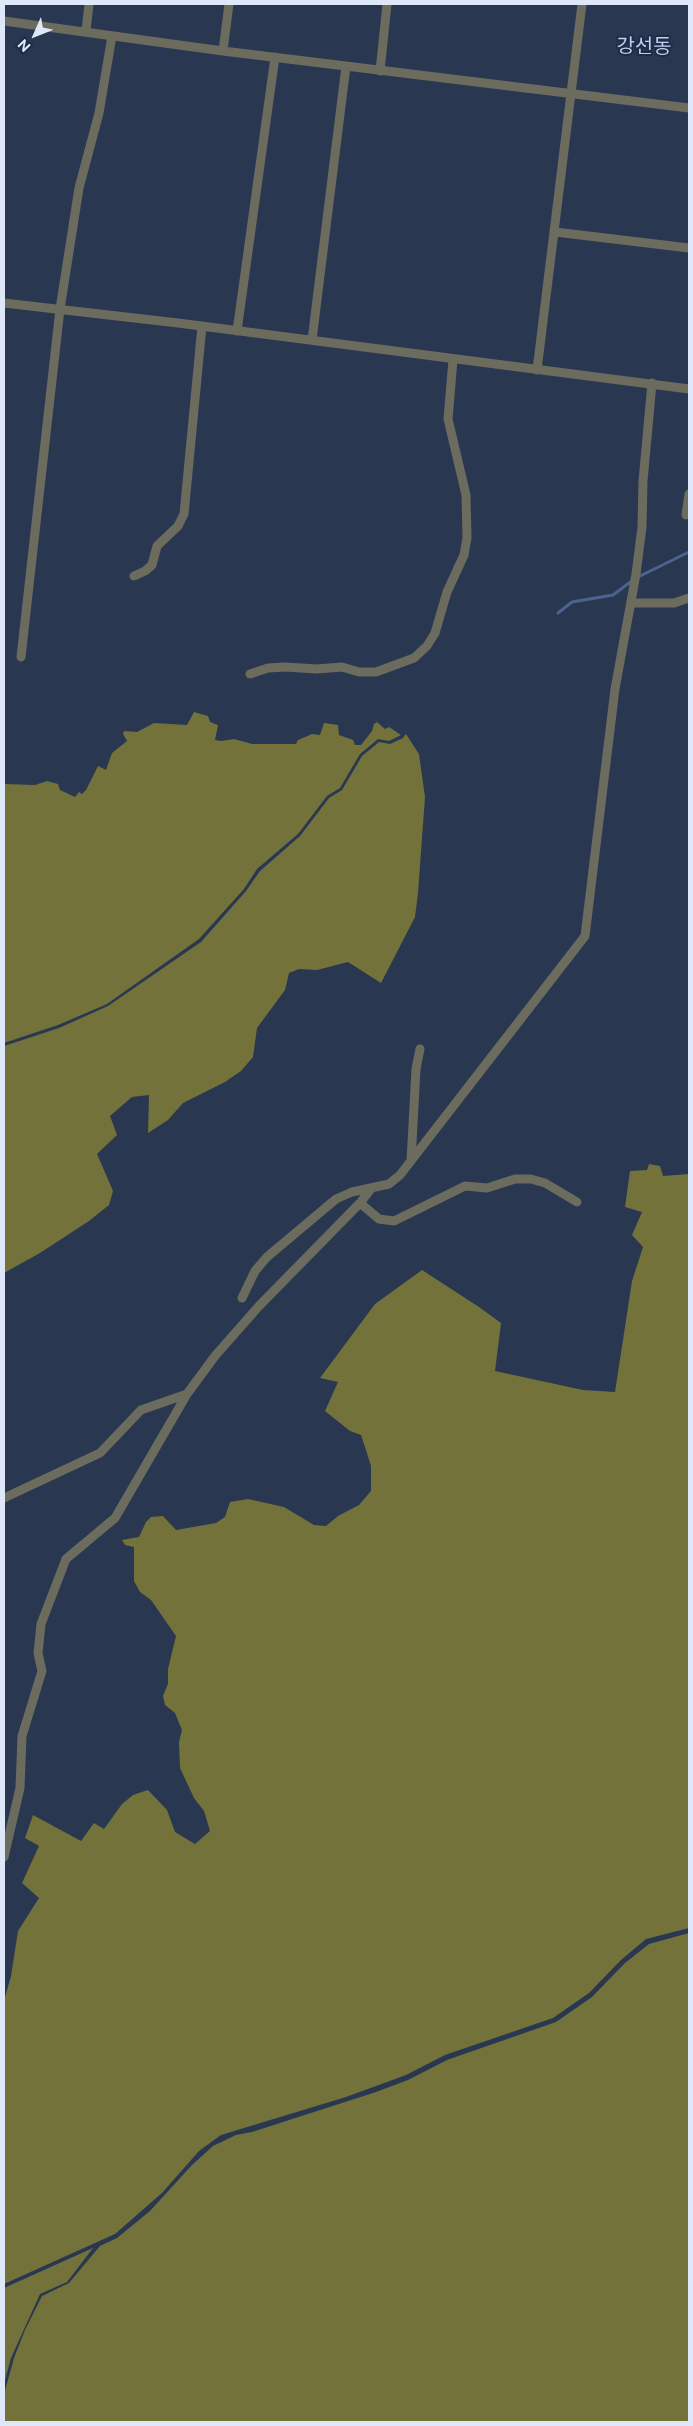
<!DOCTYPE html>
<html>
<head>
<meta charset="utf-8">
<style>
  body { margin:0 }
  #map { position:relative; width:693px; height:2426px; overflow:hidden; background:#2a3751; font-family:"Public Sans",sans-serif }
  canvas { display:block }
  .frame { position:absolute; inset:0; border:5px solid #dfe8f9; pointer-events:none }
  .north { position:absolute; left:10px; top:10px; width:50px; height:50px; -webkit-text-stroke:4px #202c46; paint-order:stroke; rotate:226deg; font-size:14px; font-weight:700; line-height:20px; text-align:center; color:#dfe8f9 }
  .north::after { content:''; display:block; margin:auto; width:18px; height:22px; background:#dfe8f9; clip-path:polygon(50% 0,100% 100%,50% 72%,0 100%) }
</style>
</head>
<body>
<div id="map">
<canvas width="693" height="2426"></canvas>
<div class="frame"></div>
<div class="north">N</div>
</div>
<script>
const ctx = document.querySelector('canvas').getContext('2d');
ctx.lineJoin = 'round';
function fillPath(path, color) {
  ctx.fillStyle = color;
  ctx.fill(path, 'evenodd');
}
function shape(rows) {
  const path = new Path2D();
  for (const r of rows) {
    path.moveTo(r[0], r[1]);
    for (let i = 2; i < r.length; i += 2) path.lineTo(r[i], r[i + 1]);
  }
  return path;
}
function stroke(path, color, width, dash) {
  ctx.strokeStyle = color;
  ctx.lineWidth = width;
  ctx.lineCap = dash ? 'butt' : 'round';
  ctx.setLineDash(dash || []);
  ctx.stroke(path);
}
function drawText(font, color, halo, rows, align = 'center') {
  ctx.font = font + ' "Public Sans","Noto Sans KR",sans-serif';
  ctx.lineWidth = 4;
  ctx.setLineDash([]);
  ctx.textBaseline = 'middle';
  ctx.strokeStyle = halo;
  ctx.fillStyle = color;
  for (const [text, x, y, turn = 0] of rows) {
    ctx.save();
    ctx.translate(x, y);
    ctx.rotate((+turn || 0) * Math.PI / 180);
    ctx.textAlign = isNaN(turn) ? turn : align;
    if (halo) ctx.strokeText(text, 0, 0);
    ctx.fillText(text, 0, 0);
    ctx.restore();
  }
}
fillPath(shape([
  [194,712,208,716,210,722,218,725,215,740,221,741,234,739,252,744,296,744,298,740,312,734,320,735,324,723,338,725,339,735,353,740,355,745,361,745,372,731,374,724,377,722,385,729,389,727,401,735,389,741,378,739,360,754,340,788,327,796,298,834,257,869,244,889,199,939,107,1004,58,1025,4,1043,4,784,35,785,47,781,58,784,60,790,75,797,79,792,82,794,86,790,98,766,106,770,112,753,127,741,123,734,124,731,137,732,154,723,187,725],
  [406,734,419,754,425,797,418,893,415,917,381,983,348,962,317,970,299,969,289,973,285,990,257,1028,253,1057,241,1071,225,1082,183,1103,168,1120,148,1133,149,1095,132,1097,110,1116,117,1135,97,1154,113,1191,109,1205,89,1221,40,1253,4,1273,4,1046,59,1028,108,1006,201,942,246,891,260,871,300,836,329,798,342,790,362,756,379,742,390,744,403,738],
  [649,1164,660,1166,663,1176,689,1174,689,1928,646,1939,621,1960,589,1993,553,2018,445,2055,406,2075,346,2097,221,2135,199,2151,162,2193,115,2234,4,2284,4,2001,11,1976,18,1931,39,1898,22,1883,39,1846,25,1838,33,1815,81,1841,94,1823,104,1829,122,1804,133,1795,148,1790,167,1810,175,1832,195,1844,210,1831,204,1811,194,1798,180,1768,179,1742,182,1730,175,1713,165,1705,163,1696,168,1684,168,1669,176,1636,151,1600,140,1592,134,1581,134,1547,125,1545,122,1540,139,1537,146,1522,151,1517,163,1516,176,1530,216,1523,225,1517,230,1502,248,1499,284,1507,314,1525,326,1526,338,1516,359,1505,371,1491,371,1466,366,1450,361,1435,350,1431,325,1411,338,1382,320,1378,375,1304,422,1270,479,1307,501,1323,495,1371,583,1390,615,1392,632,1281,643,1247,632,1235,642,1212,625,1207,630,1171,647,1170],
  [689,1933,689,2422,4,2422,4,2394,14,2358,25,2330,42,2296,69,2283,100,2246,117,2238,150,2211,192,2165,213,2146,236,2135,252,2132,376,2092,408,2080,447,2060,556,2022,592,1997,625,1963,649,1944],
  [93,2248,67,2282,40,2294,11,2358,4,2384,4,2288]
]), '#72723a');
stroke(shape([
  [638,577,689,552],
  [558,613,572,602,613,595,633,580]
]), '#4c628f', 3);
stroke(shape([
  [4,21,223,51,689,108],
  [86,31,89,4],
  [223,51,229,4],
  [380,71,387,4],
  [555,232,689,248],
  [4,303,178,323,689,389],
  [237,331,275,57],
  [312,340,346,66],
  [537,370,582,4],
  [686,515,689,494],
  [134,576,145,571,152,565,157,546,178,526,184,514,202,326],
  [631,603,674,603,689,598],
  [21,657,60,309,79,188,99,113,112,36],
  [250,674,268,668,285,667,317,669,342,667,359,672,376,672,414,658,427,646,435,633,447,592,464,555,467,538,466,495,448,419,453,360],
  [411,1161,416,1069,420,1049],
  [360,1203,379,1219,394,1221,465,1186,487,1188,515,1179,531,1179,545,1183,577,1202],
  [242,1298,255,1271,267,1257,336,1199,352,1192,389,1184,400,1175,585,936,615,689,636,574,642,527,643,481,652,383],
  [4,1498,100,1453,141,1410,187,1394],
  [4,1857,20,1788,22,1736,42,1671,38,1653,41,1624,66,1559,115,1518,187,1394,215,1356,259,1306,360,1203,371,1189]
]), '#6b6c5d', 9);
drawText('20px', '#bdceef', '#202c46', [
  ["강선동",644,47]
]);
</script>
</body>
</html>
